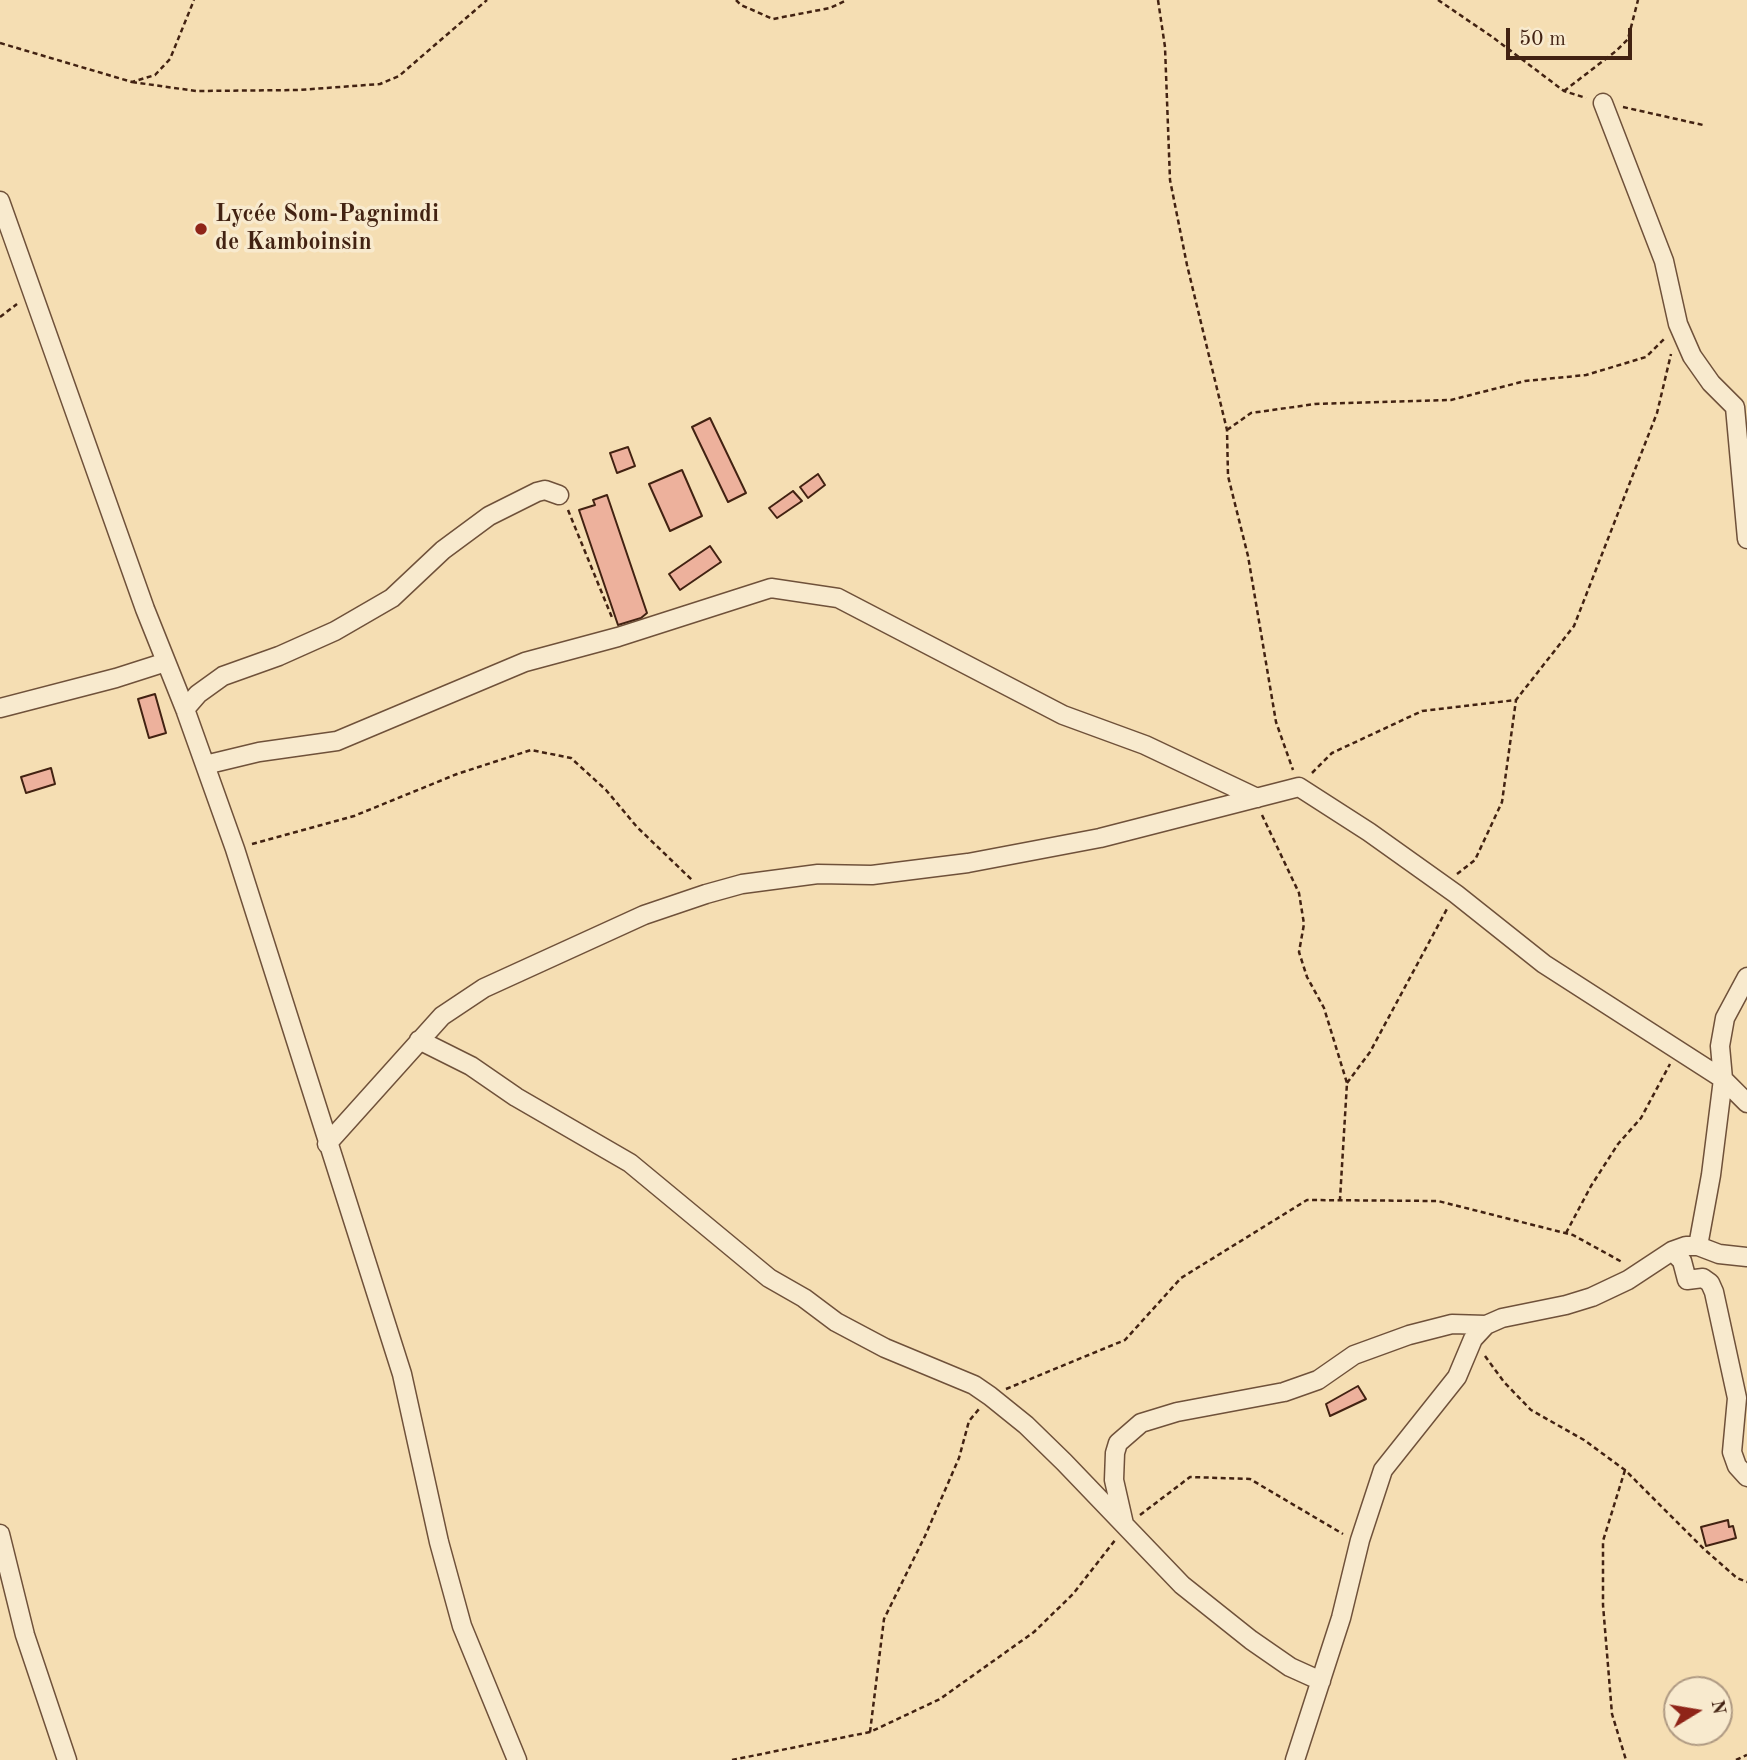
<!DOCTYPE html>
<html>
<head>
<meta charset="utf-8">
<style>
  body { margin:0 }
  #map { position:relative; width:1747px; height:1760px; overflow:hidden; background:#f5deb3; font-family:"Old Standard TT",serif }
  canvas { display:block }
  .north { position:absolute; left:1663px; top:1676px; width:70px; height:70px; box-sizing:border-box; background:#f8eace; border:2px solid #af9a83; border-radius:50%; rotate:79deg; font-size:19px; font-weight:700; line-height:28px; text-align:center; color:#422212 }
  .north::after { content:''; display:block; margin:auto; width:24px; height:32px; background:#8f2418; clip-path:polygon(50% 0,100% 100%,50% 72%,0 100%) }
  .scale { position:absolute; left:1506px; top:28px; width:126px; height:32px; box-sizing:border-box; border:4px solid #422212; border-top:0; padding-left:9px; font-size:21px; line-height:24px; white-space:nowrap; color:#422212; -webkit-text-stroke:5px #f8eace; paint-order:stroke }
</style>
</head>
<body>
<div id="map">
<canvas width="1747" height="1760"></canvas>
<div class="north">N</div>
<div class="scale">50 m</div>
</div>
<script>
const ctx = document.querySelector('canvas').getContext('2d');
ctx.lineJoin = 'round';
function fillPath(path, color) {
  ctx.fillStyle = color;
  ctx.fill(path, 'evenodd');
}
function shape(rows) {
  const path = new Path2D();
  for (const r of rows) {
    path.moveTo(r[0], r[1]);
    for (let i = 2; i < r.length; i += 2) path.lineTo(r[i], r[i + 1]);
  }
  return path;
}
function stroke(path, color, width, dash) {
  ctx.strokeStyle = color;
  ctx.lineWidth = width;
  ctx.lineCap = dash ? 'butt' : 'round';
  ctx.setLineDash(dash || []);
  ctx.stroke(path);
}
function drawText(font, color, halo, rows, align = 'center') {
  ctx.font = font + ' "Old Standard TT",serif';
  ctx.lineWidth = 7;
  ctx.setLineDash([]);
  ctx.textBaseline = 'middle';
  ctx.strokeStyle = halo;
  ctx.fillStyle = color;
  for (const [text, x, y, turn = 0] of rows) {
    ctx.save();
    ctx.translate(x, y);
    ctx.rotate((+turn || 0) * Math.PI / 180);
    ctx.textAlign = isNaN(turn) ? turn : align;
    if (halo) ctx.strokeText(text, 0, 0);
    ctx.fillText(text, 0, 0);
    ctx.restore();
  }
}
const building = shape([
  [710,418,746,493,728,502,692,427,710,418],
  [628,447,635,466,617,473,610,453,628,447],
  [682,470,702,516,670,531,649,484,682,470],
  [818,474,825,485,808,498,800,487,818,474],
  [793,491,802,501,777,518,769,508,793,491],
  [607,495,647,613,641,618,618,625,579,510,595,505,593,500,607,495],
  [710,546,721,562,680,590,669,574,710,546],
  [155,694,166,733,149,738,138,699,155,694],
  [51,768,55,784,26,793,21,777,51,768],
  [1358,1386,1366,1399,1330,1416,1326,1404,1358,1386],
  [1728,1520,1729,1527,1733,1526,1736,1538,1706,1546,1701,1527,1728,1520]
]);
fillPath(building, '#edb19c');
stroke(building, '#422212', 2);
const minor = shape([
  [1603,103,1664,261,1678,324,1692,356,1711,383,1735,407,1747,539],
  [0,201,145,609,185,709,235,849,402,1374,439,1542,462,1626,517,1760],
  [0,708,116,678,166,662],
  [185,709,198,694,223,676,279,656,335,631,392,598,443,550,489,516,537,492,545,490,559,495],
  [205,765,259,752,337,741,525,662,618,637,771,588,838,598,1063,715,1145,745,1257,798],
  [419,1040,471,1066,516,1097,630,1163,769,1278,804,1298,836,1322,885,1348,974,1385,990,1396,1026,1425,1064,1462,1182,1585,1251,1640,1290,1667,1321,1681],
  [327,1144,442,1016,484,988,644,915,706,894,742,884,818,874,872,875,968,863,1100,838,1299,787,1369,832,1456,894,1544,964,1723,1079,1747,1103],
  [1698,1246,1719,1254,1747,1257],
  [1672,1251,1682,1261,1687,1280,1703,1278,1710,1283,1714,1292,1737,1398,1732,1452,1737,1466,1747,1477],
  [1124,1524,1114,1480,1115,1453,1118,1443,1141,1423,1177,1412,1284,1392,1318,1380,1354,1355,1409,1335,1452,1324,1486,1325],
  [0,1534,25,1635,67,1760],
  [1295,1760,1341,1618,1360,1540,1383,1470,1457,1377,1473,1339,1486,1325,1502,1318,1566,1305,1592,1297,1628,1280,1672,1251,1686,1246,1698,1246,1711,1175,1723,1079,1720,1046,1725,1018,1747,977]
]);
stroke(minor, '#6f513a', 21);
stroke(shape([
  [736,0,741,5,773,19,830,8,847,0],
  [1158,0,1165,47,1170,180,1187,265,1227,430,1228,476,1248,556,1276,722,1293,770],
  [1438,0,1491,36,1564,91,1586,98],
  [0,43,132,82,155,75,170,59,194,0],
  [132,82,196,91,298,90,380,84,399,76,487,0],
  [1564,91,1616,51,1628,39,1638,0],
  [1623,107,1703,125],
  [0,317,17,304],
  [1227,430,1251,413,1315,404,1451,400,1525,381,1586,375,1646,357,1666,337],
  [568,510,613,620],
  [1312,773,1332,753,1422,711,1516,700,1574,626,1657,413,1671,354],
  [1262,815,1299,893,1304,924,1299,952,1307,977,1324,1008,1347,1083,1340,1199],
  [252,844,354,816,457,774,531,750,571,758,606,790,637,827,692,880],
  [1457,874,1475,860,1502,802,1516,700],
  [1347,1083,1370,1052,1448,907],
  [1566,1233,1591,1186,1618,1144,1641,1118,1670,1064],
  [1485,1356,1504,1382,1531,1410,1584,1440,1625,1470,1704,1549,1737,1578,1747,1582],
  [1006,1389,1125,1340,1181,1278,1307,1200,1438,1201,1573,1235,1622,1262],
  [1625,1470,1603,1541,1603,1605,1612,1714,1626,1760],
  [1140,1515,1190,1477,1250,1479,1343,1534],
  [870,1732,884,1619,925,1536,959,1458,969,1421,979,1409],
  [732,1760,870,1732,940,1699,1034,1632,1073,1594,1116,1539],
  [1736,1760,1747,1755]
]), '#422212', 2.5, [5, 3.5]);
stroke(minor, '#f8eace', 18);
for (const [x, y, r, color] of [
  [201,229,7,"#8f2418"]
]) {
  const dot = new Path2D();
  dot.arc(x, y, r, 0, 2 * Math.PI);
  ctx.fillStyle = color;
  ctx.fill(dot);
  stroke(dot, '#f8eace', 2.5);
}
drawText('bold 24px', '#422212', '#f8eace', [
  ["Lycée Som-Pagnimdi",215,215],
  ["de Kamboinsin",215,243]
], 'left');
</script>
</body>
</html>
